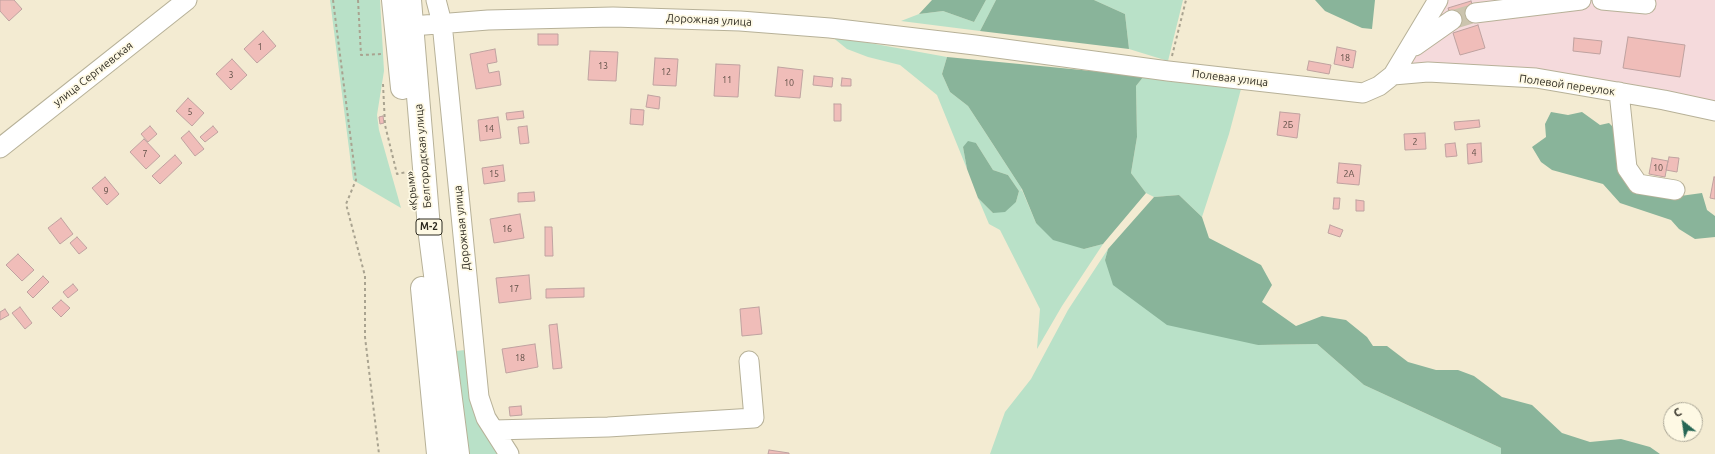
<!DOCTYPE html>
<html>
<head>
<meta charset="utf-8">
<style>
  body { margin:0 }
  #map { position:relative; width:1715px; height:454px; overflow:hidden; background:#f3ebd2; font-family:Ubuntu,sans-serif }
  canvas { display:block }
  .north { position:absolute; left:1663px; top:402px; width:40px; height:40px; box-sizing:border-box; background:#fef9e4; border:1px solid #aaa696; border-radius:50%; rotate:330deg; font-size:11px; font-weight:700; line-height:16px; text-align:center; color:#2d2a20 }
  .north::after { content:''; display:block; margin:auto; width:14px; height:18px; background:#276755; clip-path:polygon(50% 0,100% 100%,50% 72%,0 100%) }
</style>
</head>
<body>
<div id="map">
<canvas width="1715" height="454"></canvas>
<div class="north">С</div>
</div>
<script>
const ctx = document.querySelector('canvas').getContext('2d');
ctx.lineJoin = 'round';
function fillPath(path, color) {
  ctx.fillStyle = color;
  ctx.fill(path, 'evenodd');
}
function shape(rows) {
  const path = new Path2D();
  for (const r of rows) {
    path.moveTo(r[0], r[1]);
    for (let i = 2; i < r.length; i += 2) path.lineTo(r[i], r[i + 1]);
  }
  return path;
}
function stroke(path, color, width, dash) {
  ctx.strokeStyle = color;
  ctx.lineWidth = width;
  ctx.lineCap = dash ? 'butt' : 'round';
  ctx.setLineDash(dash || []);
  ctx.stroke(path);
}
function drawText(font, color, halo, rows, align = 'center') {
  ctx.font = font + ' Ubuntu,sans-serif';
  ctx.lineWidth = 3.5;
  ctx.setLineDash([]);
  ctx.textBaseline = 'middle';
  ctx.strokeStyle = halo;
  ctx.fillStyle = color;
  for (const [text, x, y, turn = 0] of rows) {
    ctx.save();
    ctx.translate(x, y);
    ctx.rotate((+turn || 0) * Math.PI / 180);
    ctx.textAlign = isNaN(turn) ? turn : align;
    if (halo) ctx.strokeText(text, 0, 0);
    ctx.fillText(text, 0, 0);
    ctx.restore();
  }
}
fillPath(shape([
  [1444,0,1715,0,1715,101,1419,69,1411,60]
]), '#f5dadc');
fillPath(shape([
  [330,0,380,0,384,71,377,115,379,130,401,208,353,180],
  [986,0,996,0,980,31,901,21,919,14,943,11,974,22],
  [1094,0,1183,0,1168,61,1129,49,1125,14],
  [831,36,947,57,942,74,950,92,968,106,1022,189,1020,191,1022,190,1036,223,1084,249,1103,244,1062,306,1037,349,1040,309,1000,230,989,224,978,198,993,213,1016,202,1019,191,1008,175,993,170,976,143,963,147,967,169,937,95,900,65,868,57,847,49],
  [1144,76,1241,89,1229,134,1202,217,1179,195,1154,197,1146,193,1131,173,1137,137,1136,86],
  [1108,249,1105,260,1258,345,1317,344,1364,385,1501,448,1501,454,990,454,1005,412,1031,379,1068,310],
  [465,350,500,454,465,454,456,351]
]), '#b9e1c8');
fillPath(shape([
  [932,0,986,0,974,22,943,11,919,14],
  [996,0,1094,0,1125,14,1129,49,980,31],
  [1315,0,1375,0,1372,29,1362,28,1325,11],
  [947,57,1144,76,1136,86,1137,137,1131,173,1146,193,1103,244,1084,249,1053,240,1036,223,1022,189,985,132,968,106,950,92,942,74],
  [1551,112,1568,115,1582,112,1600,125,1609,123,1615,129,1621,168,1673,197,1702,193,1707,210,1715,216,1715,237,1695,239,1679,229,1671,220,1620,203,1603,184,1552,170,1541,162,1532,147,1546,137,1545,124],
  [968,141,976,143,993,170,1008,175,1019,191,1016,202,1005,212,993,213,978,198,967,169,963,147],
  [1179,195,1202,217,1209,238,1261,265,1272,285,1262,302,1296,326,1322,316,1346,320,1367,337,1373,346,1387,346,1408,362,1436,370,1458,370,1474,376,1502,397,1532,405,1562,433,1590,442,1621,439,1650,447,1660,454,1501,454,1501,448,1364,385,1317,344,1258,345,1167,325,1113,285,1105,260,1108,249,1154,197]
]), '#89b49a');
const building = shape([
  [0,0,14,0,22,9,9,21,0,11,0,0],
  [1471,1,1477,20,1454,27,1448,8,1471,1],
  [1478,25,1485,48,1460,55,1453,33,1478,25],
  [263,31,276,46,257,63,244,49,263,31],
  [538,34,558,34,558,45,538,45,538,34],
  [1628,37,1685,45,1680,77,1623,68,1628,37],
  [1574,38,1602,41,1600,54,1573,51,1574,38],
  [1337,47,1356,51,1353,68,1334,64,1337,47],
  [495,49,497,62,487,64,489,73,499,71,501,85,476,89,470,54,495,49],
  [590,51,618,52,616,81,588,80,590,51],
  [655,58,678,59,676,86,653,85,655,58],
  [232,59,247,75,231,90,216,74,232,59],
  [1309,61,1331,65,1329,74,1307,70,1309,61],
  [716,64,740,65,738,97,714,96,716,64],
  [778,67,803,70,800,98,775,96,778,67],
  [814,76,833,78,832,87,813,85,814,76],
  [842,78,851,79,851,86,841,86,842,78],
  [648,95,660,97,659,109,646,107,648,95],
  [188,98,204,113,192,126,176,111,188,98],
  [834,104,841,104,841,121,834,121,834,104],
  [631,109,644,110,643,125,630,124,631,109],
  [523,111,524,118,507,120,506,113,523,111],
  [1280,112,1300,114,1297,138,1277,135,1280,112],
  [383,116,384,123,380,124,379,117,383,116],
  [498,117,501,138,480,141,478,120,498,117],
  [1479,120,1480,127,1455,130,1454,122,1479,120],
  [150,126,157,134,148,142,141,134,150,126],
  [213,126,218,132,205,142,200,137,213,126],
  [527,126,529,143,520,144,518,127,527,126],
  [189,131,204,149,195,156,181,138,189,131],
  [1425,133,1426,149,1405,150,1404,134,1425,133],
  [144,139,160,156,146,169,130,152,144,139],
  [1455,143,1457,156,1446,157,1445,144,1455,143],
  [1481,143,1482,162,1468,164,1467,144,1481,143],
  [175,155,182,163,160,184,152,176,175,155],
  [1669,157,1679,158,1677,172,1666,170,1669,157],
  [1652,158,1668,161,1665,177,1649,174,1652,158],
  [1339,163,1361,165,1359,185,1337,183,1339,163],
  [503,165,505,181,484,184,482,168,503,165],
  [105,177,119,194,107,205,92,188,105,177],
  [1714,177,1715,177,1715,199,1710,198,1714,177],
  [534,192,535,201,518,202,518,193,534,192],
  [1334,198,1340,198,1339,209,1333,209,1334,198],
  [1356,200,1364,201,1364,211,1356,211,1356,200],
  [520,214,524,238,494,243,490,219,520,214],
  [61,218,73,234,60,244,48,228,61,218],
  [1330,225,1343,230,1340,237,1328,233,1330,225],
  [545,227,552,227,553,256,545,256,545,227],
  [77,237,87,248,79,254,70,243,77,237],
  [18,254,34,270,22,281,6,265,18,254],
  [529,275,531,299,499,303,496,278,529,275],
  [43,276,49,282,33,298,27,292,43,276],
  [73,284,78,290,68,298,63,292,73,284],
  [584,288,584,297,546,298,546,289,584,288],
  [61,300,70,308,61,317,52,308,61,300],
  [20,307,32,323,25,329,12,313,20,307],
  [759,307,762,334,742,336,740,309,759,307],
  [5,309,9,315,0,320,0,312,5,309],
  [557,324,562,368,553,369,549,325,557,324],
  [535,344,538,367,506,373,502,349,535,344],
  [521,406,522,415,510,416,509,407,521,406],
  [769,450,789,453,789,454,768,454,769,450]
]);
fillPath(building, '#f0bdb9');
stroke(building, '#bfa2a0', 1);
stroke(shape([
  [1452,20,1475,13]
]), '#cbc4ae', 19, [19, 10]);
const minor = shape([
  [436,0,442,23,479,397,486,418,509,454],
  [1602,0,1646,4],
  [1475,13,1581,0],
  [412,26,488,20,613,17,740,21,830,28,975,45,1168,71,1363,93,1379,86,1393,75,1438,0],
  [1415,46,1452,20],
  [1393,75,1428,72,1536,78,1664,100,1715,111],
  [1619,92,1627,168,1638,184,1675,190],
  [0,148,187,0],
  [494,430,608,427,754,418,749,361]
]);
const major = shape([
  [393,0,402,88],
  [410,0,429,228,458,454],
  [422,288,438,454]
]);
stroke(minor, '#b7b198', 21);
stroke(major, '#b7b198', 24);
stroke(shape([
  [333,0,356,180,346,204,365,276,365,337,379,454],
  [358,0,361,55,383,54],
  [1172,56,1186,0],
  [383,84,385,125,397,174,407,172]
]), '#a9a390', 2, [3, 3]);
stroke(minor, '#fff', 19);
stroke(major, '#fff', 22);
drawText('9px', '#5e4f46', null, [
  ["1",260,47],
  ["18",1345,58],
  ["13",603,66],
  ["12",666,72],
  ["3",231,75],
  ["11",727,80],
  ["10",789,83],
  ["5",190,112],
  ["2Б",1288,125],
  ["14",489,129],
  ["2",1415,142],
  ["4",1474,153],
  ["7",145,154],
  ["10",1658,168],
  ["15",494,174],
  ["2А",1349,174],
  ["9",106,191],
  ["16",507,229],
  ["17",514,289],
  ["18",520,358]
]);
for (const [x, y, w] of [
  [429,227,26]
]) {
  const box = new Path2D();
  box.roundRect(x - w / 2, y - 8, w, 16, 3);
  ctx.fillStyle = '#fef9e4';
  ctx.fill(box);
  stroke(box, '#2d2a20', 1);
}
drawText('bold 10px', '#2d2a20', null, [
  ["М-2",429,227]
]);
drawText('11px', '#2d2a20', '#fef9e4', [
  ["Дорожная улица",709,20,3],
  ["улица Сергиевская",93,74,-38],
  ["Полевая улица",1230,78,7],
  ["Полевой переулок",1567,85,8],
  ["Белгородская улица",423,156,-95],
  ["«Крым»",412,191,-96],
  ["Дорожная улица",462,228,-96]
]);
</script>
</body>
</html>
